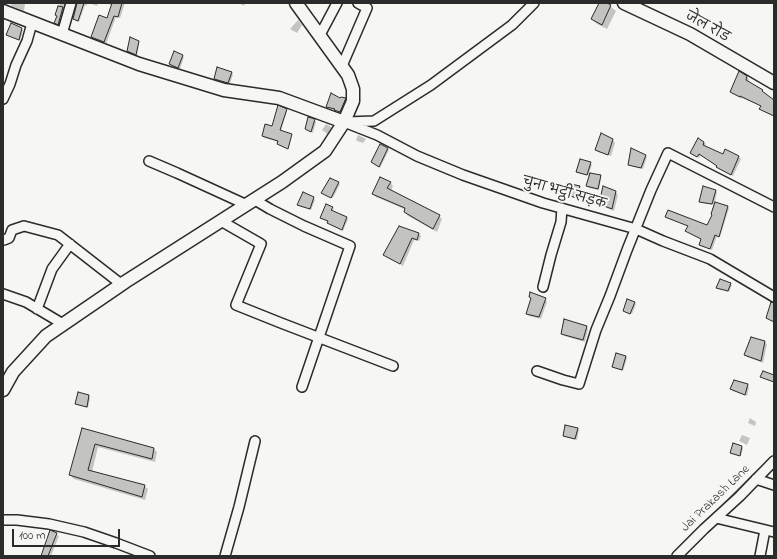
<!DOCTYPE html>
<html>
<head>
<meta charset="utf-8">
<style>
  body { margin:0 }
  #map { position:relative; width:777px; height:559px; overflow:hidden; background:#f6f6f2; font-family:"Indie Flower",sans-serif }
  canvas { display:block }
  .frame { position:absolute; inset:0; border:4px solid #2b2b2b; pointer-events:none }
  .scale { position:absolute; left:12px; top:529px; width:108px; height:18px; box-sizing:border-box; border:2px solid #2b2b2b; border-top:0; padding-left:5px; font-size:12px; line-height:14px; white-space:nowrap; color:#2b2b2b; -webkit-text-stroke:3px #f6f6f2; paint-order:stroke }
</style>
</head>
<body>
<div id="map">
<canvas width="777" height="559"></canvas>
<div class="frame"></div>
<div class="scale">100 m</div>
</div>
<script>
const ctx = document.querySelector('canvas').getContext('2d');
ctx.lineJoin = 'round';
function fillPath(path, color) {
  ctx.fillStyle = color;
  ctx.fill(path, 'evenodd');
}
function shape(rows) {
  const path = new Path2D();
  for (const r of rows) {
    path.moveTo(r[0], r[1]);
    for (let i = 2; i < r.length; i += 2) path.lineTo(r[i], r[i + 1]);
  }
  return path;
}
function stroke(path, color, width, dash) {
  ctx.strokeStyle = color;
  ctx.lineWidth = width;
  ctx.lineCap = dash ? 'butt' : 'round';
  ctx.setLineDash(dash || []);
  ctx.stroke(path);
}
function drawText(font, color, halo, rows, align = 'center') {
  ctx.font = font + ' "Indie Flower","Playpen Sans Deva",sans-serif';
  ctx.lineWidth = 4;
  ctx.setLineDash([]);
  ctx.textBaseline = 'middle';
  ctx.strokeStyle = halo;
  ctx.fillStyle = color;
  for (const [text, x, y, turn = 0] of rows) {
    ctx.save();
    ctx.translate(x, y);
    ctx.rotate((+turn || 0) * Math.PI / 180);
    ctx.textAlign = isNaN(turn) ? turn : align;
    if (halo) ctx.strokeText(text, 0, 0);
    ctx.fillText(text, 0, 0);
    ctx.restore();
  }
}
fillPath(shape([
  [12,3,24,3,25,4,24,11,12,6,11,5],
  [60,3,67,3,60,26,57,24,58,16,56,15],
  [78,3,87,3,87,6,85,5,79,22,76,21,74,19],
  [89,3,98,3,97,6],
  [104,3,125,3,120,18,116,17,106,44,94,39,92,37,107,20,112,5],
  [239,3,245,3,244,6],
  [600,3,605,3,610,6,616,11,607,29,597,24,592,19],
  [298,20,302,25,297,33,290,29],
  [22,29,23,30,20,41,8,35],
  [138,42,139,43,137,55,129,52,128,51],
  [182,56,184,57,180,69,170,64],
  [231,73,233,74,230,84,217,80,215,79],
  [747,77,749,79,748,83,762,91,774,101,773,116,763,111,761,106,742,98,742,99,733,94,731,92],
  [341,99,345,99,347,101,341,113,327,107],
  [286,110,287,111,281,131,279,142,264,138,263,136,272,128],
  [314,120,316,122,313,133,306,129],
  [326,124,333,128,329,135,322,130],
  [358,135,366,139,363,143,357,141,356,140],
  [601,135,613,140,615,143,611,156,598,152,596,150],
  [704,142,706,144,704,147,724,155,726,151,739,157,741,159,733,176,719,169,717,167,717,166,701,155,699,158,693,154],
  [387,148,389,150,380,168,374,164],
  [632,149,647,157,643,169,631,166,629,165],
  [590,163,592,165,589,173,600,176,601,178,599,190,589,188,587,186,590,176,578,173,577,172],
  [330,179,340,184,333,198,322,192],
  [390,182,393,186,391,191,439,216,442,219,437,232,408,216,405,212,406,210,376,197,373,194],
  [579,187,581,188,578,198,569,195],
  [603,188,616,192,618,195,614,211,602,206,600,204],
  [715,191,717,192,714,205,702,203,700,201],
  [313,198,315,200,311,210,299,206],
  [332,207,334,209,332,212,348,219,343,231,330,224,329,222,321,218],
  [728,207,729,208,720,237,717,236,712,250,702,246,702,240,688,232,689,226,668,218,666,217,708,226],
  [419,234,421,236,419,241,414,240,403,266,387,257,384,255],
  [730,284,732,285,729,292,719,289,718,288],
  [532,299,545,299,547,302,541,319,529,316,527,313],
  [634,303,636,304,632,314,626,312],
  [586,327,588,329,585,342,564,336,562,333],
  [764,342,767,344,763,363,747,357,745,355],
  [626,357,627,358,623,371,615,368,613,367],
  [747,385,749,387,747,396,733,391,731,389],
  [79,393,89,396,90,398,88,408,78,405,77,404],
  [750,418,756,422,755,426,748,423],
  [83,429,154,449,157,452,155,462,98,447,92,472,144,486,148,489,145,500,74,479,70,475],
  [578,429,579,430,577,440,566,437,564,436],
  [742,435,750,438,747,445,739,441],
  [741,447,743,448,741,456,733,454,731,453],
  [56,534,59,536,51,556,42,556]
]), '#0003');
stroke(shape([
  [717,511,753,475,764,465]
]), '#7a7a78', 2);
const building = shape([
  [77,3,84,3,78,21,73,19,77,3],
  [112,3,122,3,118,17,114,16,104,42,91,37,99,15,107,18,112,3],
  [599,3,607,3,611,5,602,25,591,19,599,3],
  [58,6,63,7,58,25,54,23,57,16,55,15,58,6],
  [11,23,22,28,19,40,6,35,11,23],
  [130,37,139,41,136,55,127,51,130,37],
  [174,51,183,55,178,68,169,64,174,51],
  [217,67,232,72,228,83,214,79,217,67],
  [739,71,747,76,746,80,763,90,762,91,774,100,774,116,759,109,761,106,740,96,740,97,730,92,739,71],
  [331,93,340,98,341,97,346,98,340,112,334,110,335,109,326,107,331,93],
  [278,105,287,109,280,130,292,134,288,149,277,144,278,141,262,136,265,124,272,126,278,105],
  [308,117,315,119,311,132,305,129,308,117],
  [601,133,613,139,608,155,595,150,601,133],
  [698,138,704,142,703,145,723,154,725,149,739,156,731,175,716,167,717,166,699,154,697,157,690,153,698,138],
  [380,144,388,148,379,167,371,162,380,144],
  [631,148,646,155,641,168,628,165,631,148],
  [580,159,591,162,587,175,576,172,580,159],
  [590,173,601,175,598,189,586,186,590,173],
  [380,177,391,182,387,188,440,215,433,229,404,212,405,208,372,194,380,177],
  [330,178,339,182,331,198,321,193,330,178],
  [571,184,580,186,576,198,568,195,571,184],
  [603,186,616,191,612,209,599,204,603,186],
  [703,186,716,190,712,204,699,202,703,186],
  [303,192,314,197,310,209,297,205,303,192],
  [715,202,728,206,719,237,715,235,710,249,699,245,701,239,685,231,688,226,665,217,668,210,707,225,712,215,711,214,715,202],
  [326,204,333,207,331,210,347,217,342,230,327,223,328,221,320,218,326,204],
  [399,226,419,233,417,240,412,238,400,264,383,255,399,226],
  [720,279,731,283,728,291,716,288,720,279],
  [530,292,546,298,539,317,526,314,531,298,529,297,530,292],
  [627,299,635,302,630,314,623,311,627,299],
  [771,302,774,303,774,322,766,318,771,302],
  [564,319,587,326,583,340,561,334,564,319],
  [751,337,765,341,761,361,744,355,751,337],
  [616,353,626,356,622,370,612,367,616,353],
  [763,371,774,375,774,382,760,377,763,371],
  [734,380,748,384,745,395,730,389,734,380],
  [78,392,89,395,87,407,75,404,78,392],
  [565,425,578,428,575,439,563,436,565,425],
  [82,428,154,448,152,459,95,444,88,470,145,485,142,497,69,475,82,428],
  [733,443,742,446,740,456,730,453,733,443],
  [50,530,57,533,48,556,41,556,50,530]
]);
fillPath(building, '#c3c3c0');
stroke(building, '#2b2b2b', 1);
const street = shape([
  [62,34,71,3],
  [320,35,337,3],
  [342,66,367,8,358,3],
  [3,99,10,84,16,65,27,41,32,23],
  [344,122,377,135,417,156,463,175,543,203,636,229,663,241,710,259,774,297],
  [347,122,374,121,431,85,512,25,534,3],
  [149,161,177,173,247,205],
  [255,200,270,209,304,226,350,246,302,387],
  [221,221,261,244,236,305,281,323,393,366],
  [3,240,4,240,9,238,12,230,24,226,58,235,121,284],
  [543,287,551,255,561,222,562,208],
  [3,294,26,302,63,324],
  [37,309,52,269,70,244],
  [537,371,563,380,579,384,596,330,610,296,627,250,651,190,668,153,774,207],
  [756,479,774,485],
  [716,518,774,532],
  [3,520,17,520,49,524,84,532,116,543,150,556],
  [225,556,239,507,255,441],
  [677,556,704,529,740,496,774,461],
  [760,556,765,530]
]);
const secondary = shape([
  [624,3,690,34,774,83],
  [3,11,139,64,224,90,279,98,344,122],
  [3,390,13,372,46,336,125,282,282,182,325,151,344,122,353,101,353,89,348,75,296,3]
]);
stroke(street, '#2b2b2b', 12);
stroke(secondary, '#2b2b2b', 15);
stroke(street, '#f6f6f2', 9);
stroke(secondary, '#f6f6f2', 12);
drawText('13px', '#2b2b2b', '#f6f6f2', [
  ["जेल रोड",707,28,29],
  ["चुना भट्ठी सड़क",564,194,16],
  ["Jai Prakash Lane",716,499,-44]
]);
</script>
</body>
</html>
